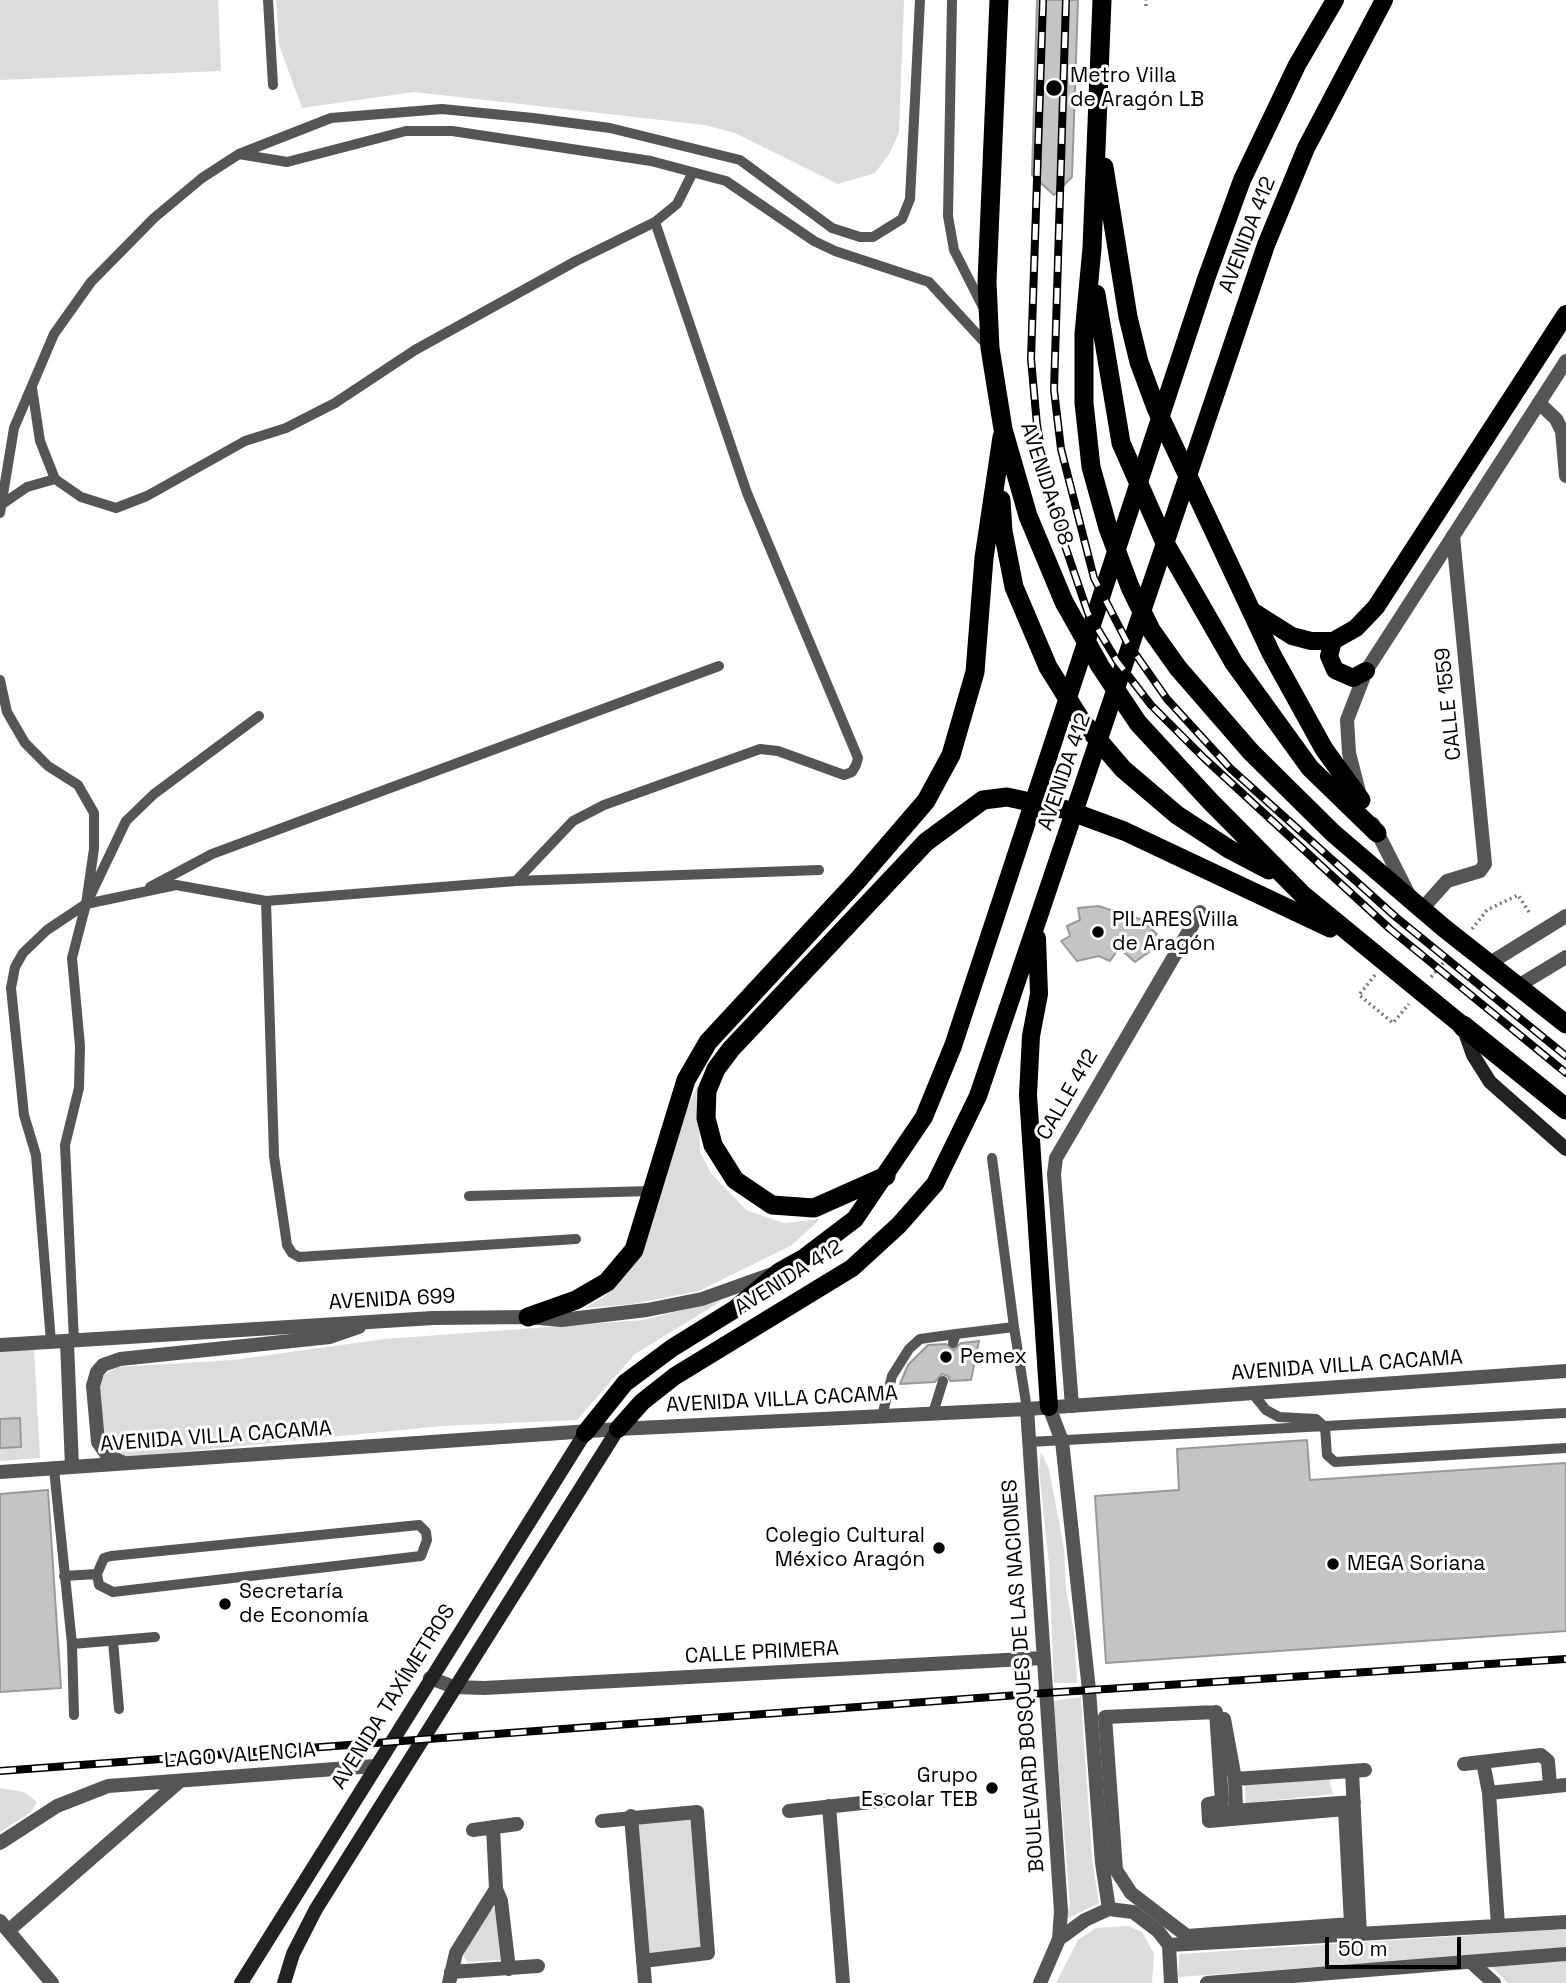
<!DOCTYPE html>
<html>
<head>
<meta charset="utf-8">
<style>
  body { margin:0 }
  #map { position:relative; width:1566px; height:1983px; overflow:hidden; background:#fff; font-family:"Space Grotesk",sans-serif }
  canvas { display:block }
  .scale { position:absolute; left:1325px; top:1937px; width:136px; height:32px; box-sizing:border-box; border:4px solid #000; border-top:0; padding-left:9px; font-size:21px; line-height:24px; white-space:nowrap; color:#000; -webkit-text-stroke:5px #fff; paint-order:stroke }
</style>
</head>
<body>
<div id="map">
<canvas width="1566" height="1983"></canvas>
<div class="scale">50 m</div>
</div>
<script>
const ctx = document.querySelector('canvas').getContext('2d');
ctx.lineJoin = 'round';
function fillPath(path, color) {
  ctx.fillStyle = color;
  ctx.fill(path, 'evenodd');
}
function shape(rows) {
  const path = new Path2D();
  for (const r of rows) {
    path.moveTo(r[0], r[1]);
    for (let i = 2; i < r.length; i += 2) path.lineTo(r[i], r[i + 1]);
  }
  return path;
}
function stroke(path, color, width, dash) {
  ctx.strokeStyle = color;
  ctx.lineWidth = width;
  ctx.lineCap = dash ? 'butt' : 'round';
  ctx.setLineDash(dash || []);
  ctx.stroke(path);
}
function drawText(font, color, halo, rows, align = 'center') {
  ctx.font = font + ' "Space Grotesk",sans-serif';
  ctx.lineWidth = 6;
  ctx.setLineDash([]);
  ctx.textBaseline = 'middle';
  ctx.strokeStyle = halo;
  ctx.fillStyle = color;
  for (const [text, x, y, turn = 0] of rows) {
    ctx.save();
    ctx.translate(x, y);
    ctx.rotate((+turn || 0) * Math.PI / 180);
    ctx.textAlign = isNaN(turn) ? turn : align;
    if (halo) ctx.strokeText(text, 0, 0);
    ctx.fillText(text, 0, 0);
    ctx.restore();
  }
}
fillPath(shape([
  [0,0,218,0,221,71,0,80],
  [276,0,904,0,899,133,889,154,875,173,838,184,735,133,705,125,414,92,302,108,279,45],
  [707,1066,699,1107,700,1152,711,1173,746,1210,784,1223,820,1219,792,1245,699,1291,633,1304,585,1308,605,1296,642,1254,687,1108],
  [723,1300,635,1354,577,1420,442,1426,118,1458,106,1452,98,1386,104,1375,118,1367,233,1360,385,1339,643,1320],
  [34,1348,40,1458,0,1461,0,1351],
  [1041,1452,1049,1469,1064,1549,1066,1588,1074,1632,1077,1683,1054,1683,1049,1564,1039,1470],
  [1081,1697,1092,1859,1099,1903,1066,1919,1070,1904,1053,1701],
  [1329,1778,1333,1794,1246,1803,1245,1785],
  [0,1788,24,1792,37,1802,31,1812,0,1832],
  [693,1813,704,1950,645,1955,634,1818],
  [497,1907,502,1960,468,1962,464,1957,465,1949,489,1910],
  [1128,1926,1142,1932,1154,1954,1152,1983,1056,1983,1078,1940,1096,1928],
  [1566,1929,1566,1949,1178,1977,1179,1954],
  [1566,1961,1566,1983,1508,1983,1491,1966]
]), '#dcdcdc');
const building = shape([
  [1037,0,1078,0,1072,177,1054,195,1032,175,1037,0],
  [1098,906,1140,919,1157,934,1146,943,1149,952,1135,962,1119,948,1110,961,1099,956,1077,961,1061,941,1070,936,1067,926,1080,920,1078,908,1098,906],
  [979,1341,971,1380,950,1381,948,1376,942,1374,935,1382,900,1384,908,1365,928,1345,946,1344,954,1350,961,1343,979,1341],
  [20,1418,21,1447,0,1448,0,1419,20,1418],
  [1307,1440,1310,1480,1566,1463,1566,1631,1106,1663,1095,1496,1179,1490,1177,1449,1307,1440],
  [48,1490,61,1688,0,1692,0,1494,48,1490]
]);
fillPath(building, '#c4c4c4');
stroke(building, '#999', 2);
stroke(shape([
  [1146,6,1146,0],
  [1472,929,1487,910,1518,895,1531,915],
  [1375,975,1359,995,1393,1023,1409,1004],
  [1431,977,1449,956]
]), '#777', 3.5, [2, 3.5]);
stroke(shape([
  [268,0,273,85],
  [952,0,948,216,954,250,983,307],
  [239,154,287,162,406,131,452,131,651,161,726,181,814,241,835,251,929,282,987,345],
  [32,388,40,441,55,479,81,497,116,508,147,496,245,441,286,428,335,403,415,350,576,261,655,222,677,204,692,174],
  [1,505,27,487,55,479],
  [0,513,14,428,54,334,91,282,154,218,202,178,239,154,331,118,442,109,533,118,610,128,740,160,832,228,860,237,873,237,902,219,910,199,920,0],
  [0,680,7,712,25,743,48,766,78,785,94,813,94,849,86,904,72,958,80,1046,79,1088,65,1145,74,1341],
  [516,881,573,821,604,805,760,749,778,751,844,775,852,772,856,765,858,758,747,493,655,222],
  [150,887,212,854,719,666],
  [91,894,126,821,154,794,259,716],
  [266,901,274,1156,287,1245,292,1253,299,1257,576,1239],
  [992,1158,1014,1327],
  [469,1196,651,1191],
  [51,1342,36,1155,24,1115,11,988,15,967,23,953,47,930,86,904,176,885,266,901,516,881,819,870],
  [953,1343,956,1334,1014,1327,1027,1409],
  [1253,1394,1266,1410,1279,1417,1316,1419,1325,1427,1327,1455,1335,1462,1566,1448],
  [933,1413,943,1381],
  [882,1416,892,1376,909,1349,920,1339,956,1334],
  [1029,1442,1566,1413],
  [54,1469,72,1644,74,1715],
  [419,1525,426,1532,427,1540,421,1556,113,1592,99,1585,97,1574,104,1558,111,1556,419,1525],
  [64,1576,97,1574],
  [113,1641,119,1709],
  [72,1644,155,1637]
]), '#555', 10);
stroke(shape([
  [1216,1712,1222,1801,1208,1804,1209,1821,1345,1809,1351,1924,1187,1936,1131,1893,1116,1870,1105,1717,1216,1712]
]), '#555', 14);
stroke(shape([
  [1539,403,1556,419,1562,431,1566,476],
  [1422,909,1447,881,1480,871,1485,864,1453,536],
  [1072,1406,1054,1174,1056,1158,1200,912],
  [430,1678,454,1687,484,1688,1043,1658],
  [1224,1719,1235,1779,1236,1810],
  [1483,1762,1489,1793,1498,1926],
  [1464,1764,1541,1755,1548,1761,1550,1786],
  [1352,1771,1360,1935],
  [1235,1779,1365,1770],
  [1489,1793,1566,1785],
  [829,1806,843,1983],
  [789,1811,889,1800],
  [1219,1812,1354,1802],
  [631,1816,645,1983],
  [602,1821,697,1812,708,1953,643,1961],
  [493,1827,496,1889,501,1901,509,1969],
  [473,1830,517,1824],
  [0,1843,57,1806,108,1786,375,1766],
  [0,1921,52,1983],
  [8,1931,180,1781],
  [1169,1945,1566,1922],
  [1472,1963,1494,1983],
  [451,1972,538,1966],
  [449,1983,456,1953,496,1889],
  [1207,1983,1566,1954]
]), '#555', 14);
stroke(shape([
  [1359,792,1349,753,1347,720,1366,671,1566,361],
  [1373,824,1408,893],
  [1490,963,1566,916],
  [1518,986,1566,957],
  [67,1342,72,1467],
  [0,1345,433,1318,528,1317,561,1320,647,1310,702,1299,772,1274],
  [1049,1407,1062,1441,1089,1690,1102,1863,1109,1909],
  [1027,1409,1061,1911,1059,1939,1040,1983],
  [124,1463,107,1455,98,1442,93,1386,97,1372,103,1365,120,1359,330,1337,359,1327],
  [0,1472,618,1429,1027,1409,1566,1371],
  [1059,1939,1085,1920,1109,1909,1133,1912,1158,1931,1169,1945,1171,1983]
]), '#555', 14);
stroke(shape([
  [1463,1027,1473,1055,1490,1082,1566,1149],
  [241,1983,585,1433],
  [284,1983,293,1954,316,1909,618,1429]
]), '#222', 14);
stroke(shape([
  [1254,612,1292,636,1311,641,1333,641,1356,628,1376,607,1566,314],
  [1333,641,1329,656,1335,670,1353,678,1366,671],
  [1037,938,1039,994,1031,1036,1028,1095,1049,1407],
  [618,1429,642,1402,675,1376,852,1268,899,1225,935,1184,978,1096,1266,245,1306,148,1384,0],
  [585,1433,625,1383,672,1348,735,1309,780,1271,805,1257,855,1219,924,1117,953,1046,1206,279,1242,180,1297,65,1335,0]
]), '#000', 18);
stroke(shape([
  [999,0,987,282,990,348,1003,429,1028,516,1064,602,1100,666,1138,723,1210,801,1302,894,1463,1026],
  [1102,0,1092,248,1084,334,1084,403,1091,467,1108,528,1130,587,1151,630,1178,668,1251,752,1333,833,1444,928,1566,1024],
  [1104,167,1128,317,1139,362,1156,408,1271,653,1324,749,1361,800],
  [1096,294,1121,443,1165,543,1234,663,1310,768,1377,833],
  [1001,500,1003,531,1014,587,1048,667,1081,720,1123,769,1177,815,1229,849,1269,870],
  [886,1176,814,1208,772,1205,735,1180,713,1145,706,1118,707,1091,716,1069,731,1049,926,842,983,800,1007,797,1067,810,1124,831,1330,928],
  [528,1317,576,1300,607,1282,634,1250,686,1080,708,1042,858,880,926,801,951,755,975,672,984,558,1002,437]
]), '#000', 19);
stroke(shape([
  [1463,1026,1566,1109]
]), '#000', 21);
const rail = shape([
  [1043,0,1031,359,1037,425,1050,502,1088,613,1117,661,1151,705,1204,758,1390,929,1566,1073],
  [1066,0,1054,390,1061,449,1094,578,1127,642,1167,699,1230,768,1397,918,1566,1056],
  [0,1771,1045,1693,1566,1659]
]);
stroke(rail, '#000', 8);
stroke(rail, '#fff', 5, [16]);
for (const [x, y, r, color] of [
  [1054,88,9,"#000"],
  [1098,932,7,"#000"],
  [946,1357,7,"#000"],
  [939,1548,7,"#000"],
  [1333,1564,7,"#000"],
  [225,1604,7,"#000"],
  [992,1788,7,"#000"]
]) {
  const dot = new Path2D();
  dot.arc(x, y, r, 0, 2 * Math.PI);
  ctx.fillStyle = color;
  ctx.fill(dot);
  stroke(dot, '#fff', 2.5);
}
drawText('21px', '#000', '#fff', [
  ["Metro Villa",1070,76],
  ["de Aragón LB",1070,100],
  ["PILARES Villa",1112,920],
  ["de Aragón",1112,944],
  ["Pemex",960,1357],
  ["Colegio Cultural",925,1536,"right"],
  ["México Aragón",925,1560,"right"],
  ["MEGA Soriana",1347,1564],
  ["Secretaría",239,1592],
  ["de Economía",239,1616],
  ["Grupo",978,1776,"right"],
  ["Escolar TEB",978,1800,"right"]
], 'left');
drawText('21px', '#000', '#fff', [
  ["AVENIDA 412",1248,235,-69],
  ["AVENIDA 608",1046,484,72],
  ["CALLE 1559",1449,704,-96],
  ["AVENIDA 412",1065,772,-71],
  ["CALLE 412",1068,1095,-60],
  ["AVENIDA 412",789,1278,-32],
  ["AVENIDA 699",392,1300,-3],
  ["AVENIDA VILLA CACAMA",1347,1366,-4],
  ["AVENIDA VILLA CACAMA",782,1400,-3],
  ["AVENIDA VILLA CACAMA",216,1437,-4],
  ["CALLE PRIMERA",762,1653,-3],
  ["BOULEVARD BOSQUES DE LAS NACIONES",1024,1676,-94],
  ["AVENIDA TAXÍMETROS",394,1697,-58],
  ["LAGO VALENCIA",240,1756,-4]
]);
</script>
</body>
</html>
